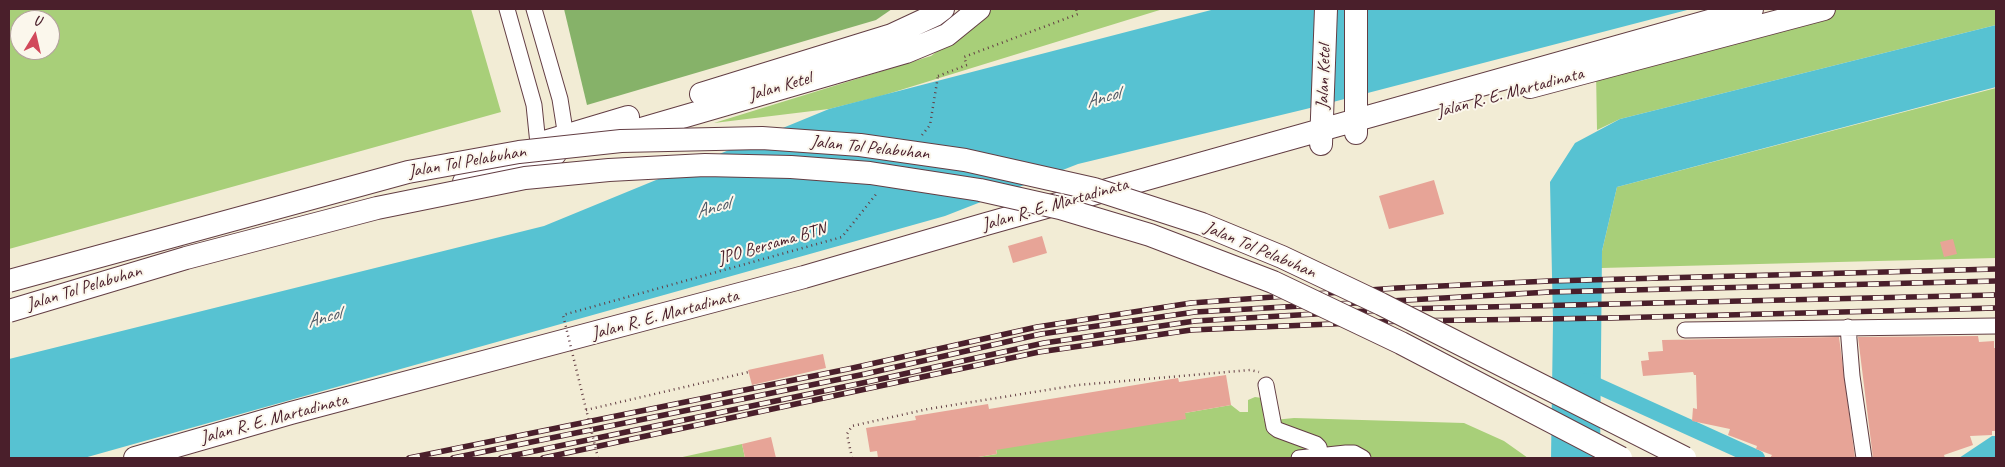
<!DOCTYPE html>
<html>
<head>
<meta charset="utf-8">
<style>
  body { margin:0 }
  #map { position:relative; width:2005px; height:467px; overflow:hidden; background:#f2ecd5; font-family:Caveat,sans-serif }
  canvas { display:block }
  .frame { position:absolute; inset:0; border:10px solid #4a1f2b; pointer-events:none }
  .north { position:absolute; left:10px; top:10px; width:50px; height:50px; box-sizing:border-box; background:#fbf7ec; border:1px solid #b4a19f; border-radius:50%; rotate:9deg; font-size:14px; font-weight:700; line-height:20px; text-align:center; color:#4a1f2b }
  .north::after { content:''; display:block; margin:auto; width:18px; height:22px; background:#d1495b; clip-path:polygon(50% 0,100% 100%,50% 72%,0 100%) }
</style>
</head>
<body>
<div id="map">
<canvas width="2005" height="467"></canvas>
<div class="frame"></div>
<div class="north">U</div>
</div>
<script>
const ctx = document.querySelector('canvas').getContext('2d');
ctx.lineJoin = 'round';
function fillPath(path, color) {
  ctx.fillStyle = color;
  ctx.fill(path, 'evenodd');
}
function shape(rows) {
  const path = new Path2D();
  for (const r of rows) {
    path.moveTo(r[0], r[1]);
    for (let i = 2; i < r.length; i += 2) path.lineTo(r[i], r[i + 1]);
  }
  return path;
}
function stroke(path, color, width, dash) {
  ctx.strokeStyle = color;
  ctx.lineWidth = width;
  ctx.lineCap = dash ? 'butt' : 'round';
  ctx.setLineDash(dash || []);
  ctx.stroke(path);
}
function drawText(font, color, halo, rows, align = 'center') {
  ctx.font = font + ' Caveat,sans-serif';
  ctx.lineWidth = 4;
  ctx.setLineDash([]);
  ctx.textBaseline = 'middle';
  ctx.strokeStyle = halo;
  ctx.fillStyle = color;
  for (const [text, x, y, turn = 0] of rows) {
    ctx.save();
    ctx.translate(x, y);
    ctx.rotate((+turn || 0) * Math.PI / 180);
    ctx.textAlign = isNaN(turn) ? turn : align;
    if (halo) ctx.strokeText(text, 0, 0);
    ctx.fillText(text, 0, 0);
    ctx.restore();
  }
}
fillPath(shape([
  [9,9,471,9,501,112,9,249],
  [20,20,50,20,50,50,20,50],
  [992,9,1163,9,881,96,829,109,714,123,931,56],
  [1822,9,1996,9,1996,25,1620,119,1597,130,1596,70],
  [1996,88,1996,258,1601,268,1602,251,1617,187],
  [1255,397,1262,398,1264,421,1294,418,1464,423,1504,441,1528,458,972,458,997,454,993,435,1185,413,1231,405,1240,412,1248,412,1248,400],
  [742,444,745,458,678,458]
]), '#a8cf79');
fillPath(shape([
  [564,9,892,9,876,20,587,105]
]), '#86b269');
fillPath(shape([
  [1215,9,1691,9,1306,109,1078,164,945,216,84,458,9,458,9,359,544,226,829,109],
  [1996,25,1996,87,1617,187,1602,251,1600,458,1551,458,1553,322,1550,182,1575,143,1620,119],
  [1992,436,1996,436,1996,458,1959,458]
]), '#57c2d2');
stroke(shape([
  [1587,381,1757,458]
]), '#57c2d2', 16);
fillPath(shape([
  [1434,180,1444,214,1389,229,1379,196],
  [1042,236,1047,253,1013,263,1008,246],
  [1953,239,1957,254,1944,257,1940,242],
  [1978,336,1979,342,1994,341,1994,348,1996,348,1996,431,1992,431,1992,435,1970,436,1973,445,1944,455,1945,458,1873,458,1858,337],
  [1839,337,1855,458,1770,458,1772,455,1756,449,1757,446,1728,435,1730,429,1692,421,1693,408,1697,409,1696,375,1694,375,1693,372,1643,376,1641,361,1649,360,1648,352,1663,351,1662,340],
  [823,354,826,368,752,385,748,370],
  [1226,375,1231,405,1185,413,1186,419,996,450,997,454,972,458,878,458,877,451,870,452,866,428,916,420,915,416,988,404,989,409,1178,378,1179,382],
  [771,437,776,458,745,458,742,444]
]), '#e7a497');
const minor = shape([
  [507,9,534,105,538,144,542,151],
  [534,9,560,99,566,137,569,142],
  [1848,327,1852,376,1864,458],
  [1685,330,1996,326],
  [1266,385,1274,427,1278,430,1316,444,1319,447,1321,456],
  [1299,458,1346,453,1354,453,1363,458]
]);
const highway = shape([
  [1356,9,1356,133],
  [1530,87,1824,9],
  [701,94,892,35,935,15,943,9],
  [610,138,906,52,947,35,979,9],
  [541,143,628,117],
  [1321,144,1326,9],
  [464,182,555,154],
  [135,458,291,413,804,277,986,224,1752,9]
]);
stroke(minor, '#633e44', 17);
stroke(highway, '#633e44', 24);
stroke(shape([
  [938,76,967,65,964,57,1078,14,1076,9],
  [586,410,749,372],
  [852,458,847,434,852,426,928,409,1078,385,1250,370,1259,372]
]), '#633e44', 2.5, [1, 4]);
stroke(minor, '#fff', 15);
stroke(highway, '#fff', 22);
const rail = shape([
  [409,458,848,369,1037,327,1191,303,1397,288,1550,281,1996,269],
  [453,458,865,374,1041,334,1195,312,1550,292,1996,281],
  [501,458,867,382,1044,343,1195,321,1401,309,1996,295],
  [543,458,1039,352,1191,330,1401,321,1611,318,1996,308]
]);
stroke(rail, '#4a1f2b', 5.5);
stroke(rail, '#fbf7ec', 4, [11]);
const highwayBridge = shape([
  [9,281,408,172,519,152,621,141,762,138,860,145,965,160,1094,189,1202,224,1282,257,1381,304,1685,458],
  [9,311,186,258,377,208,525,178,609,170,705,165,791,167,870,173,980,190,1060,208,1150,235,1273,282,1401,343,1621,458]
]);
stroke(highwayBridge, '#633e44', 24, []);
stroke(shape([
  [922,135,930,125,938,76],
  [598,458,563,315,842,237,877,193]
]), '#633e44', 2.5, [1, 4]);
stroke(highwayBridge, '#fff', 22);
drawText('18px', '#4a1f2b', '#fbf7ec', [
  ["Jalan Ketel",1324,77,-88],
  ["Jalan Ketel",780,87,-16],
  ["Jalan R. E. Martadinata",1510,93,-15],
  ["Jalan Tol Pelabuhan",870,148,6],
  ["Jalan Tol Pelabuhan",467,162,-10],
  ["Jalan R. E. Martadinata",1055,205,-16],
  ["JPO Bersama BTN",772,244,-16],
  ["Jalan Tol Pelabuhan",1260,250,23],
  ["Jalan Tol Pelabuhan",84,288,-17],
  ["Jalan R. E. Martadinata",665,315,-15],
  ["Jalan R. E. Martadinata",274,419,-15]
]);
drawText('italic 19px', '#4f5865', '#fbf7ec', [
  ["Ancol",1103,98,-16],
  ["Ancol",713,208,-16],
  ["Ancol",324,318,-16]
]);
</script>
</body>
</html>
